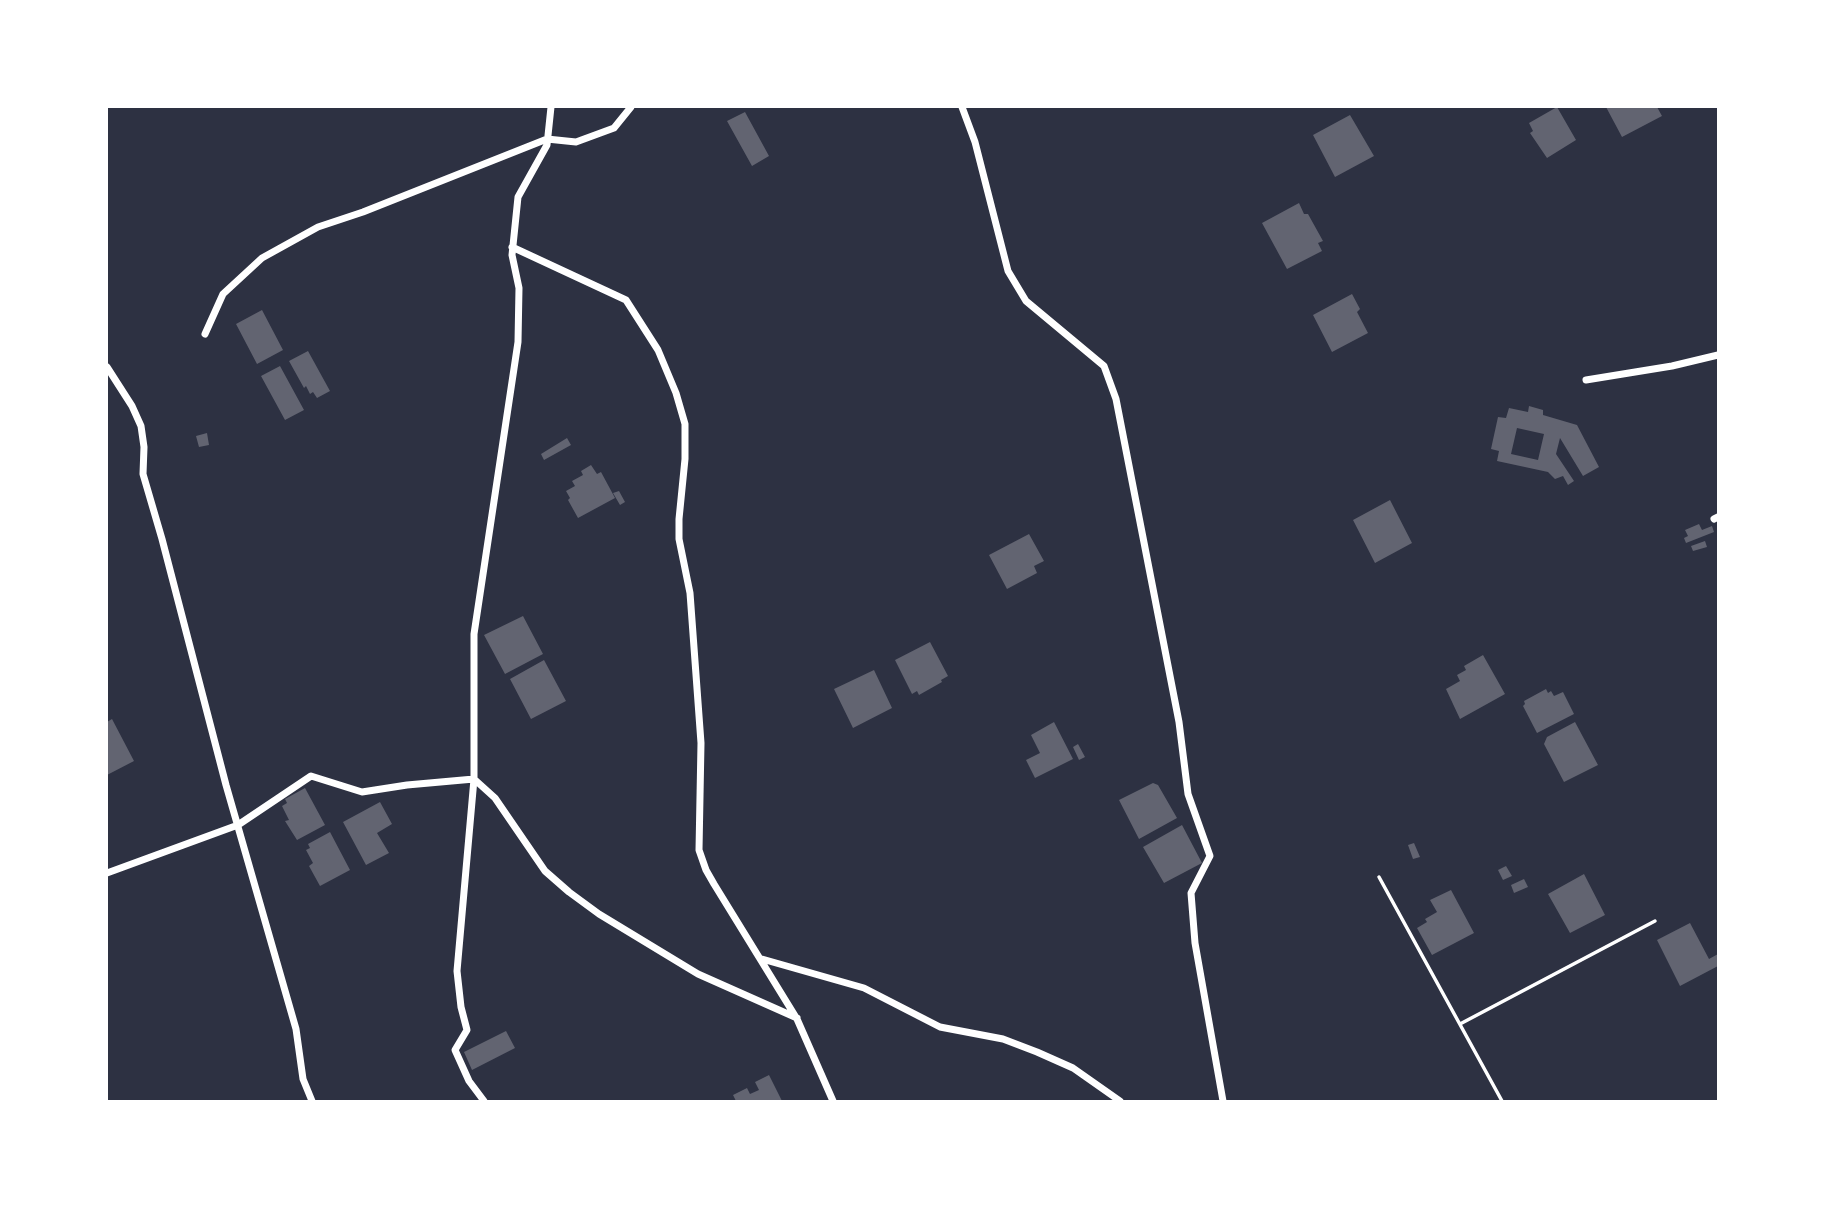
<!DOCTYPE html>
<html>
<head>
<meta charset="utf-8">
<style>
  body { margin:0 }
  #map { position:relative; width:1825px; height:1208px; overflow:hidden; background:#2d3142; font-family:Arial,sans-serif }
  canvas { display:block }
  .frame { position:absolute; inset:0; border:108px solid #fff; pointer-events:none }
</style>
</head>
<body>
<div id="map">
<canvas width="1825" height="1208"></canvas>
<div class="frame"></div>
</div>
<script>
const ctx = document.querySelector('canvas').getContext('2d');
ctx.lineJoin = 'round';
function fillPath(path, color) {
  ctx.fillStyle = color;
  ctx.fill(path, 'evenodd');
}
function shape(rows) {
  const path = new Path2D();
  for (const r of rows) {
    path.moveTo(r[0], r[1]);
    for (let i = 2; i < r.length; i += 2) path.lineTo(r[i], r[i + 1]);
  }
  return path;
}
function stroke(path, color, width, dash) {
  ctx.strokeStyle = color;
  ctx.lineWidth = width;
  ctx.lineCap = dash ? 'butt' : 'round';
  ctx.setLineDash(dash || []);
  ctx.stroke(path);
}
fillPath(shape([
  [1557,107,1576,140,1547,158,1530,133,1533,131,1529,123],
  [1606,107,1657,107,1662,116,1622,137],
  [745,112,769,156,752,166,727,121],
  [1350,115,1374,156,1335,177,1313,135],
  [1299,203,1304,214,1308,214,1323,241,1318,243,1322,251,1287,269,1262,223],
  [1352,294,1360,309,1357,312,1368,333,1332,352,1313,315],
  [262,310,283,350,257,364,236,324],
  [308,351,330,391,317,398,313,392,310,394,306,386,304,388,289,361],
  [280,366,304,410,285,420,261,376],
  [1529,406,1543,410,1543,415,1577,425,1599,467,1583,476,1560,438,1556,454,1574,481,1568,485,1563,476,1555,479,1548,472,1497,461,1499,451,1491,449,1498,417,1506,418,1509,408,1528,412],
  [1517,428,1544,434,1538,460,1511,454],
  [207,433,209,445,199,447,196,436],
  [567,438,571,445,544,460,541,454],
  [591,465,597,474,601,472,615,498,578,518,568,500,570,498,566,491,575,486,572,481,583,475,581,471],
  [619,491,625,502,620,505,613,493],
  [1390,500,1412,543,1375,563,1353,520],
  [1699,524,1702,530,1712,526,1714,532,1686,543,1684,538,1688,536,1685,530],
  [1029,534,1044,561,1034,566,1037,573,1007,589,989,555],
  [1705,541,1707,547,1693,551,1691,546],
  [523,616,543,654,505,674,484,635],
  [930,642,948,676,941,680,942,682,919,695,917,691,912,694,895,660],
  [1483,655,1505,694,1460,719,1446,689,1460,681,1457,675,1466,670,1464,666],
  [544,660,566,701,531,719,510,679],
  [874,670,892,708,853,728,834,689],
  [1546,689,1548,693,1551,691,1554,696,1563,692,1574,714,1537,733,1523,706,1525,704,1524,701],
  [112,719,134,761,107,775,107,722],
  [1054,722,1073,759,1035,778,1026,760,1040,753,1031,735],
  [1575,722,1598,765,1564,782,1544,744,1547,737],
  [1078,744,1085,757,1079,760,1073,747],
  [1153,783,1158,785,1177,818,1139,839,1119,800],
  [305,788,325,825,297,840,285,821,289,820,282,806,287,803,285,799],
  [380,802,392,824,377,833,389,853,366,865,343,822],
  [1182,825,1202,863,1164,883,1143,847],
  [330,832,350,870,320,886,309,866,313,863,306,850,310,848,308,844],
  [1414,843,1420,857,1413,859,1408,845],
  [1506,866,1512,876,1503,880,1498,870],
  [1584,874,1605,915,1570,933,1548,894],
  [1524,879,1528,887,1514,893,1511,885],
  [1451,890,1474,933,1432,955,1417,928,1427,922,1425,919,1437,912,1430,900],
  [1690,923,1709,959,1718,954,1718,966,1680,986,1657,940],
  [506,1031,515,1048,472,1070,464,1052],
  [769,1075,782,1101,736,1101,733,1095,747,1088,750,1094,759,1090,755,1082]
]), '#626471');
stroke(shape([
  [1379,877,1502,1101],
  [1460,1024,1655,921]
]), '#fff', 3.5);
stroke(shape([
  [962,107,975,142,1008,271,1026,301,1104,366,1116,399,1179,722,1188,794,1210,856,1191,893,1195,943,1223,1101],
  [512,247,626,300,658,350,676,393,685,424,685,459,679,519,679,539,690,593,701,743,699,850,706,870,714,884,797,1019,833,1101],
  [205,334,223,294,262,258,318,227,363,212,547,139,576,142,614,128,631,107],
  [107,367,132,406,141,426,144,447,143,474,162,539,226,785,296,1029,303,1079,312,1101],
  [1586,380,1672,366,1718,355],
  [1714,519,1718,517],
  [107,873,238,825,311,776,362,792,407,785,474,779,495,798,545,871,569,892,599,914,698,974,797,1018],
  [762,959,864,988,940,1027,1003,1039,1037,1052,1073,1068,1120,1101],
  [484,1101,469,1081,455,1050,467,1030,461,1007,457,971,474,779,474,634,518,342,519,288,512,255,518,197,547,145,551,107]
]), '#fff', 7);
</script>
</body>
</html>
